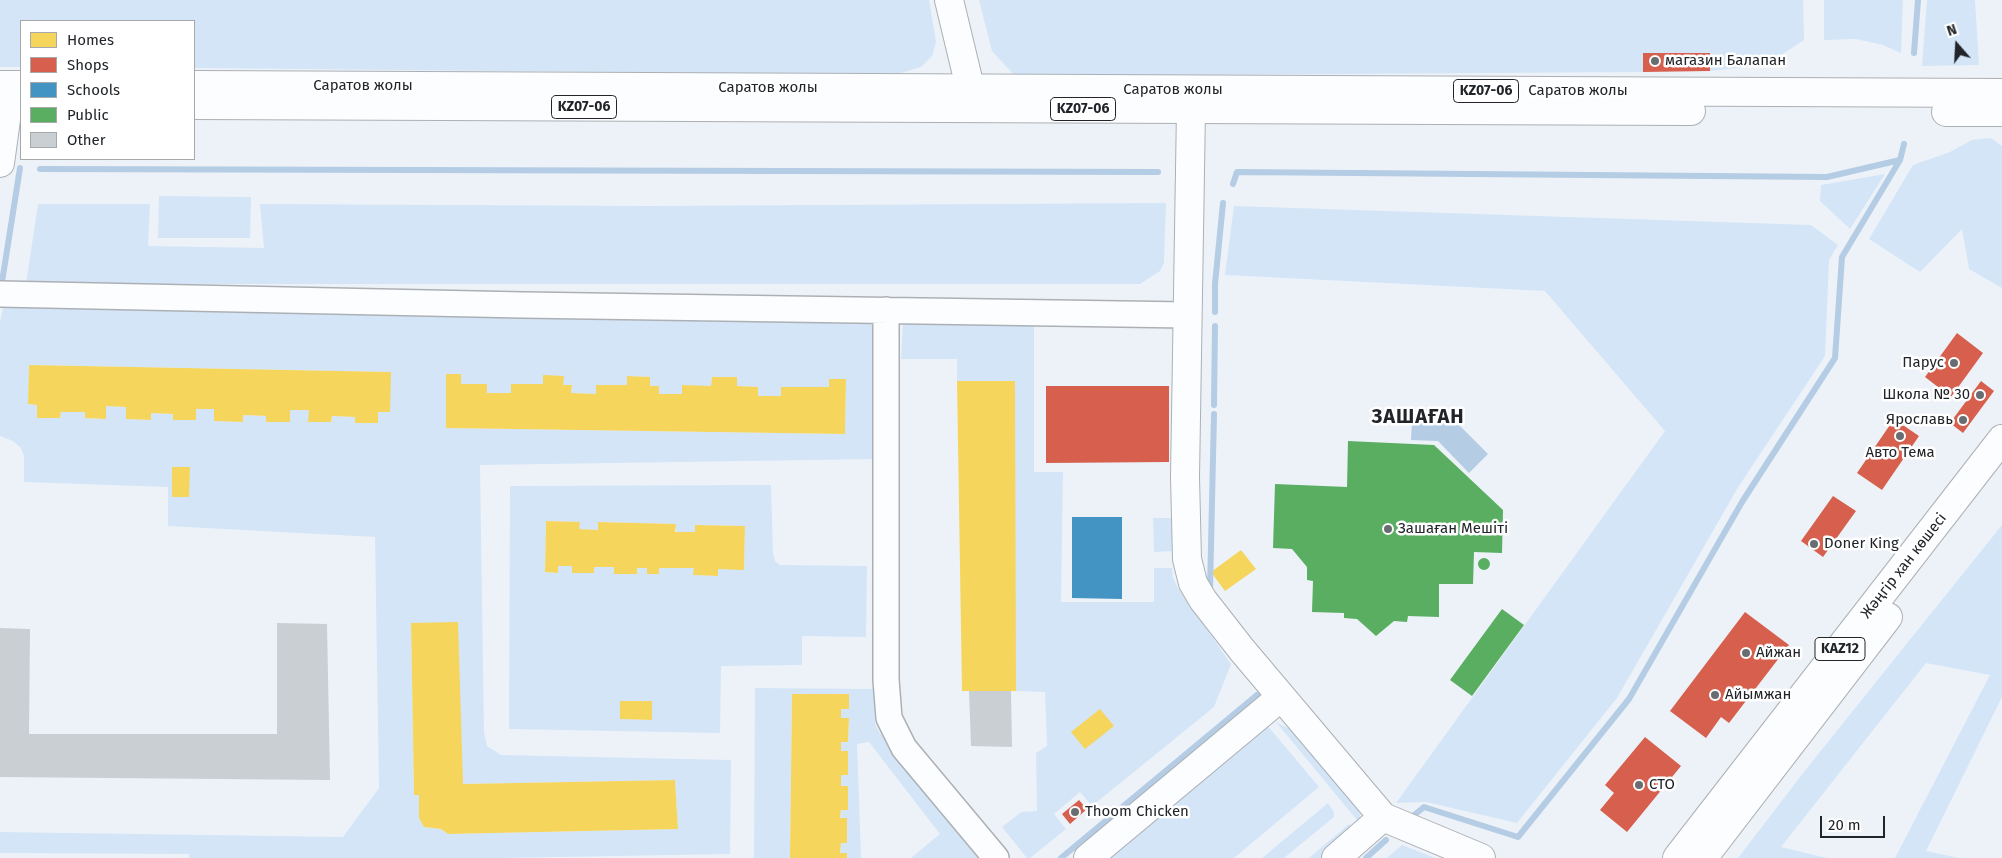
<!DOCTYPE html>
<html>
<head>
<meta charset="utf-8">
<style>
  body { margin:0 }
  #map { position:relative; width:2002px; height:858px; overflow:hidden; background:#edf2f8; font-family:"Fira Sans",sans-serif }
  canvas { display:block }
  .legend { position:absolute; left:20px; top:20px; width:175px; height:140px; box-sizing:border-box; background:#fff; border:1px solid #a6a8a9; margin:0; padding:6px 9px; list-style:none; font-size:15px; color:#212529 }
  .legend li { display:flex; align-items:center; gap:10px; height:25px }
  .legend b { width:25px; border:1px solid #a6a8a9 }
  .north { position:absolute; left:1932px; top:20px; width:50px; height:50px; -webkit-text-stroke:4px #fff; paint-order:stroke; rotate:341deg; font-size:14px; font-weight:700; line-height:20px; text-align:center; color:#212529 }
  .north::after { content:''; display:block; margin:auto; width:18px; height:22px; background:#212529; clip-path:polygon(50% 0,100% 100%,50% 72%,0 100%) }
  .scale { position:absolute; left:1820px; top:816px; width:65px; height:22px; box-sizing:border-box; border:2px solid #212529; border-top:0; padding-left:6px; font-size:15px; line-height:18px; white-space:nowrap; color:#212529; -webkit-text-stroke:4px #fff; paint-order:stroke }
</style>
</head>
<body>
<div id="map">
<canvas width="2002" height="858"></canvas>
<ul class="legend">
<li><b style="height:14px;background:#f6d55c"></b>Homes</li>
<li><b style="height:14px;background:#d6604d"></b>Shops</li>
<li><b style="height:14px;background:#4393c3"></b>Schools</li>
<li><b style="height:14px;background:#5aae61"></b>Public</li>
<li><b style="height:14px;background:#cacfd4"></b>Other</li>
</ul>
<div class="north">N</div>
<div class="scale">20 m</div>
</div>
<script>
const ctx = document.querySelector('canvas').getContext('2d');
ctx.lineJoin = 'round';
function fillPath(path, color) {
  ctx.fillStyle = color;
  ctx.fill(path, 'evenodd');
}
function shape(rows) {
  const path = new Path2D();
  for (const r of rows) {
    if (r.length === 3) {
      path.moveTo(r[0] + r[2], r[1]);
      path.arc(r[0], r[1], r[2], 0, 2 * Math.PI);
      continue;
    }
    path.moveTo(r[0], r[1]);
    for (let i = 2; i < r.length; i += 2) path.lineTo(r[i], r[i + 1]);
  }
  return path;
}
function stroke(path, color, width, dash) {
  ctx.strokeStyle = color;
  ctx.lineWidth = width;
  ctx.lineCap = dash ? 'butt' : 'round';
  ctx.setLineDash(dash || []);
  ctx.stroke(path);
}
function drawText(font, color, halo, rows, align = 'center') {
  ctx.font = font + ' "Fira Sans",sans-serif';
  ctx.lineWidth = 5;
  ctx.setLineDash([]);
  ctx.textBaseline = 'middle';
  ctx.strokeStyle = halo;
  ctx.fillStyle = color;
  for (const [text, x, y, turn = 0] of rows) {
    ctx.save();
    ctx.translate(x, y);
    ctx.rotate((+turn || 0) * Math.PI / 180);
    ctx.textAlign = isNaN(turn) ? turn : align;
    if (halo) ctx.strokeText(text, 0, 0);
    ctx.fillText(text, 0, 0);
    ctx.restore();
  }
}
fillPath(shape([
  [0,0,929,0,936,42,932,56,921,67,894,75,194,68,194,21,21,21,21,67,0,67],
  [979,0,1803,0,1804,40,1766,65,1710,71,1710,53,1643,72,1015,76,992,51],
  [1824,0,1903,0,1901,53,1883,45,1856,39,1824,40],
  [1927,0,1975,0,1979,65,1922,66],
  [1991,138,2002,146,2002,288,1969,269,1962,229,1920,272,1869,239,1913,165,1950,152,1972,140],
  [1885,174,1850,229,1820,201,1821,185],
  [159,196,251,197,250,238,158,238],
  [1166,203,1164,263,1160,271,1140,284,26,284,38,204,150,204,148,246,264,248,260,204,649,206],
  [1234,206,1811,225,1838,245,1829,260,1825,356,1737,489,1617,698,1517,823,1426,802,1396,803,1665,431,1545,291,1225,275],
  [3,307,876,324,877,459,480,465,484,733,487,746,501,755,731,760,730,854,501,858,189,858,189,854,0,853,0,832,343,837,379,788,375,537,168,526,168,487,24,482,24,456,21,448,13,441,0,436,0,322],
  [29,365,390,372,390,412,378,412,377,423,355,423,355,417,332,416,331,422,309,422,309,410,290,410,266,422,266,416,243,415,243,422,214,421,214,409,196,409,196,420,174,420,173,414,151,413,151,420,126,419,126,407,106,406,106,419,85,418,85,412,61,412,60,418,37,418,37,405,28,404],
  [447,375,461,384,487,384,487,393,511,393,543,384,543,376,563,376,563,385,572,385,571,393,596,394,596,385,627,385,627,376,649,377,650,386,659,386,659,394,682,394,682,386,711,386,712,377,737,377,737,386,758,387,758,396,781,396,781,387,829,387,829,379,846,379,845,434,446,428],
  [172,467,189,467,189,497,172,497],
  [411,623,463,784,675,780,678,829,448,834,441,829,424,827,419,818,419,795,414,794],
  [1034,322,1034,472,1063,472,1061,602,1154,602,1154,568,1172,568,1173,578,1178,588,1231,664,1214,707,1092,806,1080,792,1054,814,1066,829,1030,858,1027,858,1002,827,1021,812,1037,811,1036,753,1047,746,1045,692,1016,691,957,381,957,359,901,359,903,323],
  [771,485,773,554,775,561,780,565,867,566,866,637,802,636,802,665,721,666,720,733,509,729,510,486],
  [546,521,579,522,579,529,598,530,599,522,675,524,676,532,695,532,695,525,745,526,744,569,718,569,718,576,694,575,694,568,659,568,659,574,647,574,647,568,637,568,637,574,615,574,614,567,594,567,594,573,572,573,572,566,558,566,557,573,545,572],
  [620,701,651,701,652,720,620,719],
  [1153,518,1174,518,1174,551,1154,552],
  [2002,525,2002,697,1926,851,1959,858,1895,858,1990,675,1926,663,1781,847,1827,858,1738,858,1807,768],
  [755,688,874,689,875,724,879,732,982,858,911,858,940,834,869,742,857,744,861,858,847,858,847,853,840,853,841,843,847,843,847,818,840,818,847,786,841,786,841,775,848,774,848,751,841,751,841,742,848,742,849,719,841,718,841,709,849,694,792,694,790,858,754,858],
  [1276,722,1294,731,1355,803,1360,814,1361,825],
  [1267,725,1319,787,1234,858,1105,858],
  [1328,803,1334,812,1334,817,1284,858,1262,858],
  [1349,824,1354,831,1322,858,1309,858],
  [1402,845,1435,858,1387,858]
]), '#d4e5f7');
fillPath(shape([
  [1412,421,1457,423,1488,454,1469,473,1438,441,1411,440]
]), '#b4cce4');
fillPath(shape([
  [29,365,391,372,390,412,378,412,378,423,355,423,355,417,332,416,331,422,308,422,309,410,290,410,290,422,266,422,266,416,243,415,243,422,214,421,214,409,196,409,196,420,173,420,173,414,151,413,151,420,126,419,126,407,106,406,106,419,85,418,85,412,61,412,60,418,37,418,37,405,28,404],
  [446,374,461,374,461,384,487,384,487,393,511,393,511,384,543,384,543,375,564,376,563,385,572,385,571,393,596,394,596,385,627,385,627,376,650,377,650,386,659,386,659,394,682,394,682,385,711,386,712,377,737,377,737,386,758,387,758,396,781,396,781,387,829,387,829,379,846,379,845,434,446,428],
  [957,381,1015,381,1016,691,962,691],
  [172,467,190,467,189,497,172,497],
  [546,521,580,522,579,529,598,530,598,522,676,524,675,532,695,532,695,525,745,526,744,570,718,569,718,576,693,575,694,568,659,568,659,574,647,574,647,568,637,568,637,574,614,574,614,567,594,567,594,573,572,573,572,566,558,566,558,573,545,572],
  [1241,550,1256,569,1225,591,1211,572],
  [458,622,463,784,675,780,678,829,448,834,441,829,424,827,419,818,419,795,414,795,411,623],
  [792,694,849,694,849,709,841,709,841,718,849,718,848,742,841,742,841,751,848,751,848,775,841,775,841,786,848,786,848,810,841,810,840,818,847,818,847,843,841,843,840,853,847,853,847,858,790,858],
  [620,701,652,701,652,720,620,719],
  [1100,709,1114,726,1085,749,1071,732]
]), '#f6d55c');
fillPath(shape([
  [1643,53,1710,53,1710,71,1643,72],
  [1957,333,1983,353,1951,397,1925,377],
  [1981,381,1994,391,1963,433,1950,423],
  [1046,386,1169,386,1169,462,1046,463],
  [1894,419,1919,436,1882,490,1857,473],
  [1833,496,1856,511,1823,557,1801,541],
  [1745,612,1789,645,1729,723,1721,717,1706,738,1670,711],
  [1645,737,1681,766,1627,832,1600,810,1614,793,1605,785],
  [1079,800,1087,809,1070,824,1062,814]
]), '#d6604d');
fillPath(shape([
  [1072,517,1122,517,1122,599,1072,598]
]), '#4393c3');
fillPath(shape([
  [1348,441,1434,445,1503,510,1502,553,1474,552,1473,584,1439,584,1439,617,1408,616,1407,622,1394,621,1376,636,1357,619,1344,618,1344,613,1312,612,1313,581,1307,580,1307,567,1292,549,1273,548,1275,484,1347,487],
  [1484,564,6],
  [1502,609,1524,625,1472,696,1450,680]
]), '#5aae61');
stroke(shape([
  [1914,53,1918,0],
  [40,169,1158,172],
  [1233,184,1237,172,1827,177,1900,160,1904,144],
  [2,282,20,168],
  [1215,312,1215,284,1223,203],
  [1214,405,1215,326],
  [1210,590,1214,414],
  [1413,816,1424,807,1518,837,1629,699,1742,502,1835,358,1842,257,1900,160],
  [1061,858,1257,695],
  [1366,858,1386,840]
]), '#b4cce4', 6);
fillPath(shape([
  [277,623,327,624,330,780,0,777,0,628,30,629,29,734,277,734],
  [969,691,1011,691,1012,747,971,746]
]), '#cacfd4');
const minor = shape([
  [0,294,523,305,1187,315],
  [886,310,886,680,889,718,904,748,996,858]
]);
const tertiary = shape([
  [0,163,8,105,8,85]
]);
const secondary = shape([
  [949,0,975,108],
  [1191,109,1185,477,1187,559,1193,583,1203,600,1242,650,1383,817,1481,858],
  [1088,858,1281,697],
  [1336,858,1383,817]
]);
const primary = shape([
  [0,85,21,85],
  [194,85,2002,93],
  [0,105,21,105],
  [194,105,1691,111],
  [1946,112,2002,112],
  [1677,858,2002,439],
  [1703,858,1888,617]
]);
stroke(minor, '#acb0b5', 28);
stroke(tertiary, '#acb0b5', 30);
stroke(secondary, '#acb0b5', 30);
stroke(primary, '#acb0b5', 30);
stroke(minor, '#fcfdfe', 25);
stroke(tertiary, '#fcfdfe', 28);
stroke(secondary, '#fcfdfe', 28);
stroke(primary, '#fcfdfe', 28);
for (const [x, y, r, color] of [
  [1655,61,5,"#686d71"],
  [1954,363,5,"#686d71"],
  [1980,395,5,"#686d71"],
  [1963,420,5,"#686d71"],
  [1900,436,5,"#686d71"],
  [1388,529,5,"#686d71"],
  [1814,544,5,"#686d71"],
  [1746,653,5,"#686d71"],
  [1715,695,5,"#686d71"],
  [1639,785,5,"#686d71"],
  [1075,812,5,"#686d71"]
]) {
  const dot = new Path2D();
  dot.arc(x, y, r, 0, 2 * Math.PI);
  ctx.fillStyle = color;
  ctx.fill(dot);
  stroke(dot, '#fff', 2);
}
for (const [x, y, w] of [
  [1486,91,65],
  [584,107,65],
  [1083,109,65],
  [1840,649,50]
]) {
  const box = new Path2D();
  box.roundRect(x - w / 2, y - 11.5, w, 23, 4);
  ctx.fillStyle = '#fff';
  ctx.fill(box);
  stroke(box, '#212529', 1);
}
drawText('bold 14px', '#212529', null, [
  ["KZ07-06",1486,91],
  ["KZ07-06",584,107],
  ["KZ07-06",1083,109],
  ["KAZ12",1840,649]
]);
drawText('15px', '#212529', '#fff', [
  ["магазин Балапан",1665,61],
  ["Парус",1944,363,"right"],
  ["Школа № 30",1970,395,"right"],
  ["Ярославь",1953,420,"right"],
  ["Авто Тема",1900,453,"center"],
  ["Зашаған Мешіті",1398,529],
  ["Doner King",1824,544],
  ["Айжан",1756,653],
  ["Айымжан",1725,695],
  ["СТО",1649,785],
  ["Thoom Chicken",1085,812]
], 'left');
drawText('15px', '#212529', '#fff', [
  ["Саратов жолы",363,86],
  ["Саратов жолы",768,88],
  ["Саратов жолы",1173,90],
  ["Саратов жолы",1578,91],
  ["Жәңгір хан көшесі",1904,566,-52]
]);
ctx.letterSpacing = '1px';
drawText('bold 20px', '#212529', '#fff', [
  ["ЗАШАҒАН",1418,417]
]);
ctx.letterSpacing = '0px';
</script>
</body>
</html>
